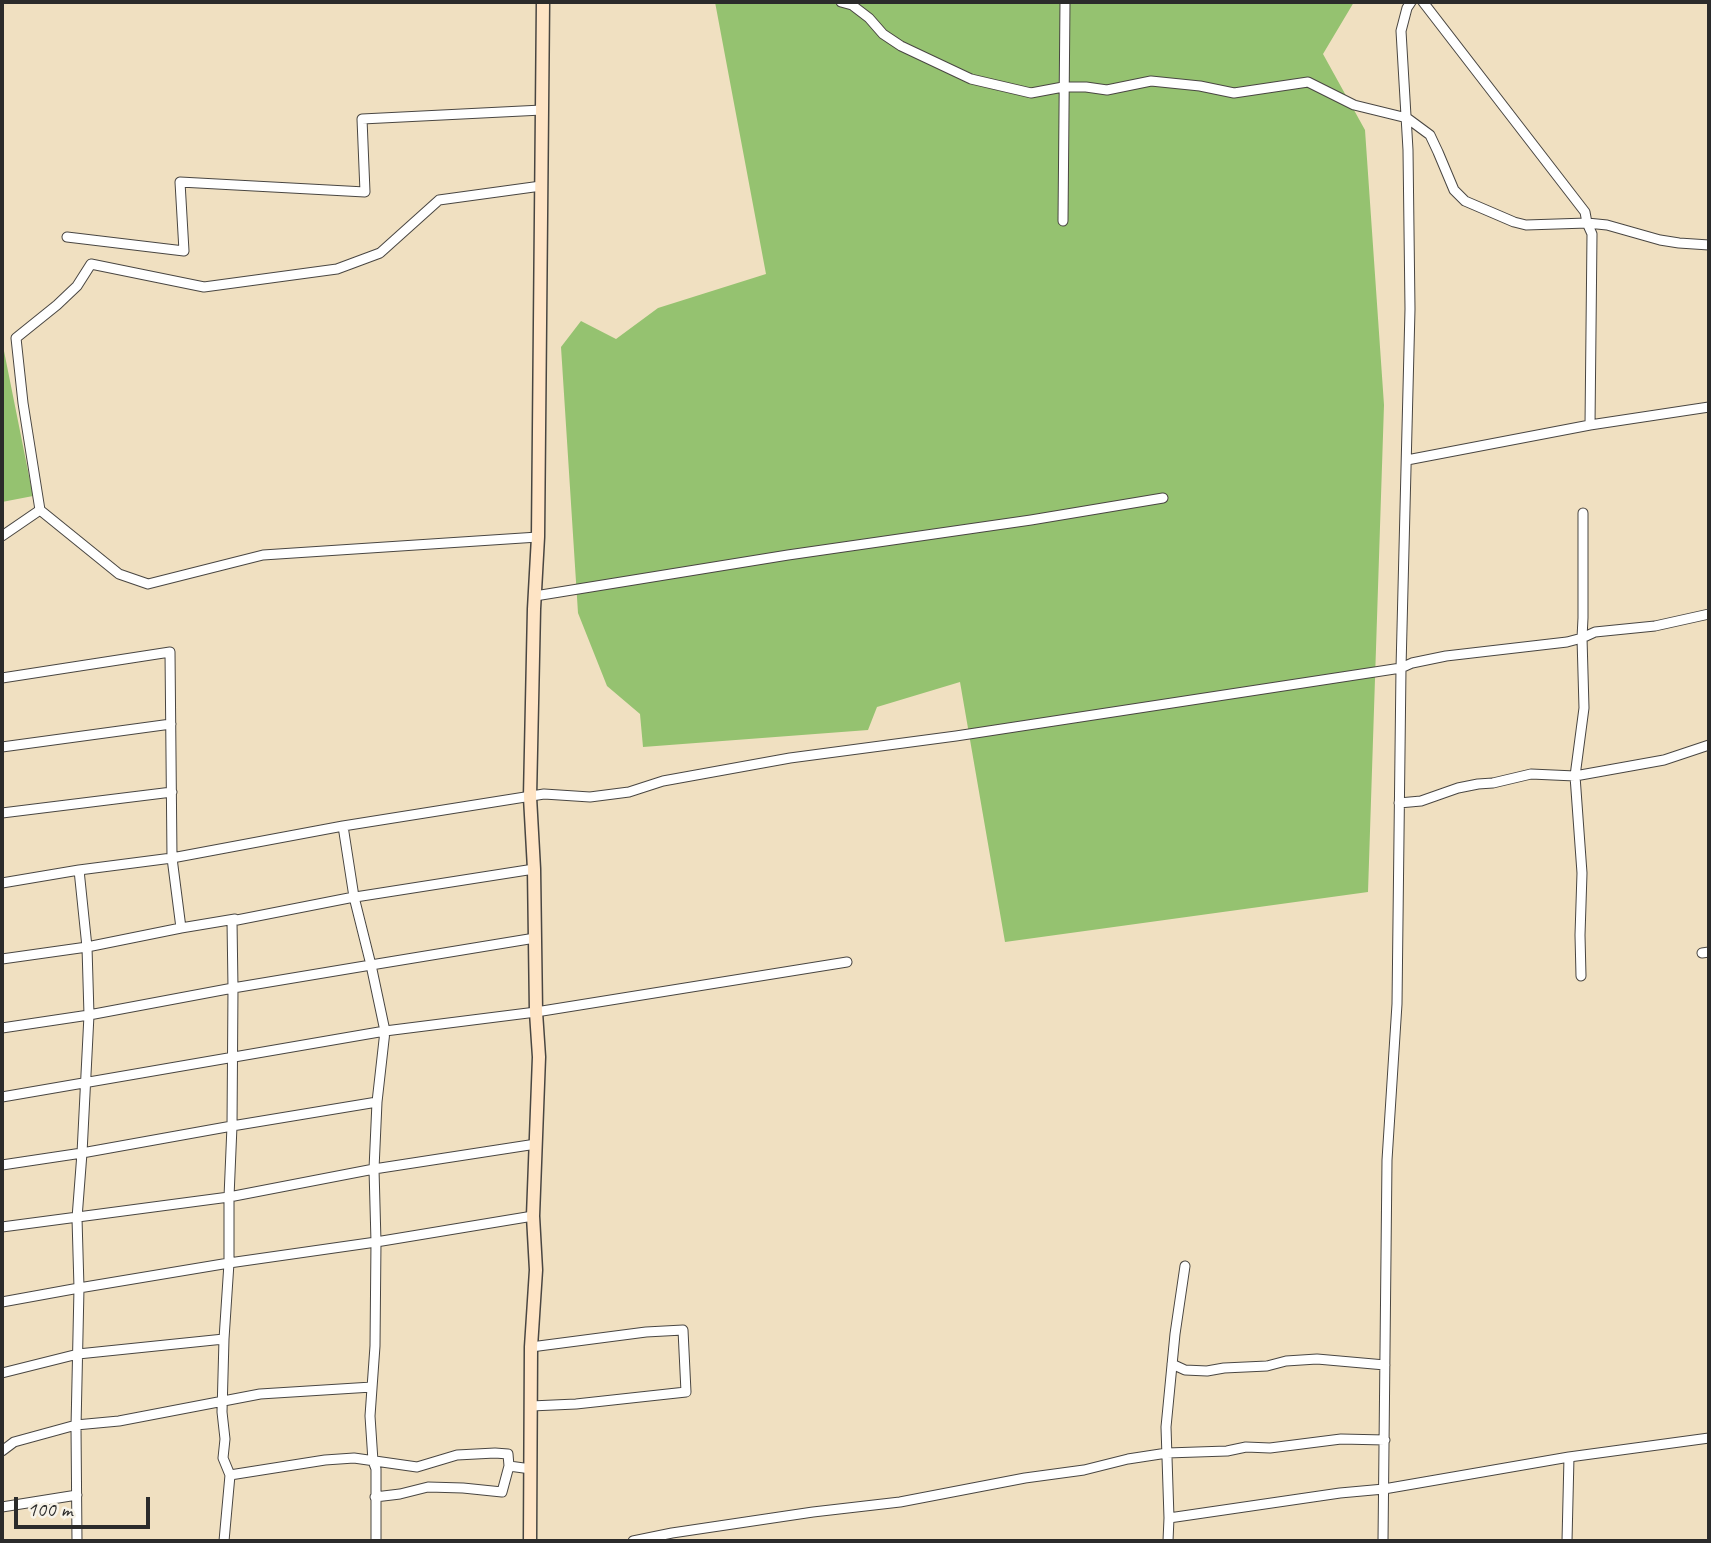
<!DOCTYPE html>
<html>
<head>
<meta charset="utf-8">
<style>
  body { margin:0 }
  #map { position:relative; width:1711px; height:1543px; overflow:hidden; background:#f0e0c1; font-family:Caveat,sans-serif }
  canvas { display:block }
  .frame { position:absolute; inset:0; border:4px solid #2b2b2b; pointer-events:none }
  .scale { position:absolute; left:14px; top:1497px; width:136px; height:32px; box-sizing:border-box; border:4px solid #2b2b2b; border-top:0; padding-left:9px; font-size:21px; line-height:24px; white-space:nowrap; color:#2b2b2b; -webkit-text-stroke:5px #f7f3e8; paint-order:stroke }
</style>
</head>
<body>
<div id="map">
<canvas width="1711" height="1543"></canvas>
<div class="frame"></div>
<div class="scale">100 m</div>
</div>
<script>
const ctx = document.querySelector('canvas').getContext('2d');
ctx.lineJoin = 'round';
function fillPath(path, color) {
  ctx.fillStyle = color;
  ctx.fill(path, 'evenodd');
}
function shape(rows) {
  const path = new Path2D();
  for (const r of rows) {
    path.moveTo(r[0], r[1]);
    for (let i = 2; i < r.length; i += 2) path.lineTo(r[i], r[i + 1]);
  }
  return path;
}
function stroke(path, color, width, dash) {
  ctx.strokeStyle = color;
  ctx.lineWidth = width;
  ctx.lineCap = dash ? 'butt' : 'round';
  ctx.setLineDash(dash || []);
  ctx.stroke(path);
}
fillPath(shape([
  [715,2,1354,2,1323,54,1365,130,1384,405,1368,892,1005,942,960,682,877,707,868,730,643,747,640,714,607,686,578,613,561,347,581,321,616,339,658,308,766,274],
  [2,341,33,496,2,502]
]), '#95c270');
const street = shape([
  [841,2,852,5,869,18,883,34,901,46,971,79,1031,93,1063,87,1086,87,1107,90,1151,81,1200,86,1234,93,1308,82,1354,105,1407,118,1430,135,1438,152,1454,190,1465,201,1514,222,1526,225,1587,223,1592,234,1590,425],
  [1423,2,1585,212,1587,223,1607,225,1660,240,1679,243,1709,245],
  [1063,221,1065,2],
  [67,237,184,251,180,182,365,192,362,119,542,110],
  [1407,460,1590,425,1709,407],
  [2,536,40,510],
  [538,537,263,555,148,584,119,574,40,510,23,403,16,338,57,305,77,286,91,264,204,287,337,269,380,253,439,200,541,186],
  [535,596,788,555,1031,520,1163,498],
  [2,678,170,652,172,858,343,826,544,794,590,797,629,792,663,781,790,758,956,736,1401,668,1412,663,1446,656,1567,642,1582,638,1583,618,1583,513],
  [2,747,171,724],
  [1399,803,1421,801,1458,788,1478,784,1493,783,1531,774,1575,776,1664,760,1709,745],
  [2,813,172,792],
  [343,826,354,897],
  [2,883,79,870,87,947,2,959],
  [349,898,534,869],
  [181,928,235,919],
  [1702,953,1709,952],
  [1581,976,1580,935,1582,873,1575,776,1584,708,1582,638,1595,632,1655,626,1709,614],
  [2,1028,89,1015,87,947,181,928,172,858,79,870],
  [2,1097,385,1031,371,965,535,938],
  [377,1102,385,1031,536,1012,847,962],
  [2,1165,82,1153,232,1126,229,1197,229,1263,79,1288,76,1427,77,1541],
  [2,1227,229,1197,374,1169,536,1144],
  [1185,1266,1175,1334,1166,1427,1169,1518,1340,1493,1384,1489,1569,1457,1709,1438],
  [2,1302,79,1288,77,1218,82,1153,89,1015,233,988,371,965,354,897,232,921,233,988,232,1126,377,1102,374,1169,376,1242,375,1346,370,1416,373,1461,376,1469,376,1541],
  [1172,1364,1185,1370,1207,1371,1224,1368,1267,1366,1286,1361,1317,1359,1385,1365],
  [2,1373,78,1354,224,1339],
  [531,1406,576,1404,686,1392,683,1330,646,1332,531,1347],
  [2,1451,14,1442,76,1425,119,1421,260,1394,372,1387],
  [230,1475,325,1460,354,1458,417,1467,457,1455,495,1453,508,1454,509,1466,531,1469],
  [375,1497,400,1494,428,1487,463,1488,502,1492,509,1466],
  [2,1507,77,1495],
  [224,1541,230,1475,223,1458,225,1439,222,1412,224,1339,229,1263,376,1242,533,1216],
  [633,1541,672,1533,813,1512,900,1502,1025,1478,1084,1470,1128,1459,1167,1453,1227,1451,1246,1447,1270,1448,1341,1439,1385,1440],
  [1168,1541,1169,1518],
  [1383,1541,1387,1160,1397,1004,1401,668,1410,309,1408,150,1401,31,1407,8,1411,2],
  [1567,1541,1569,1457]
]);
const secondary = shape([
  [530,1541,531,1347,536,1270,533,1216,539,1057,536,1012,534,869,530,797,534,609,538,537,543,2]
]);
stroke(street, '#494642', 11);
stroke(secondary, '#494642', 15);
stroke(street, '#fff', 9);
stroke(secondary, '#fee4c5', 12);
</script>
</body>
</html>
